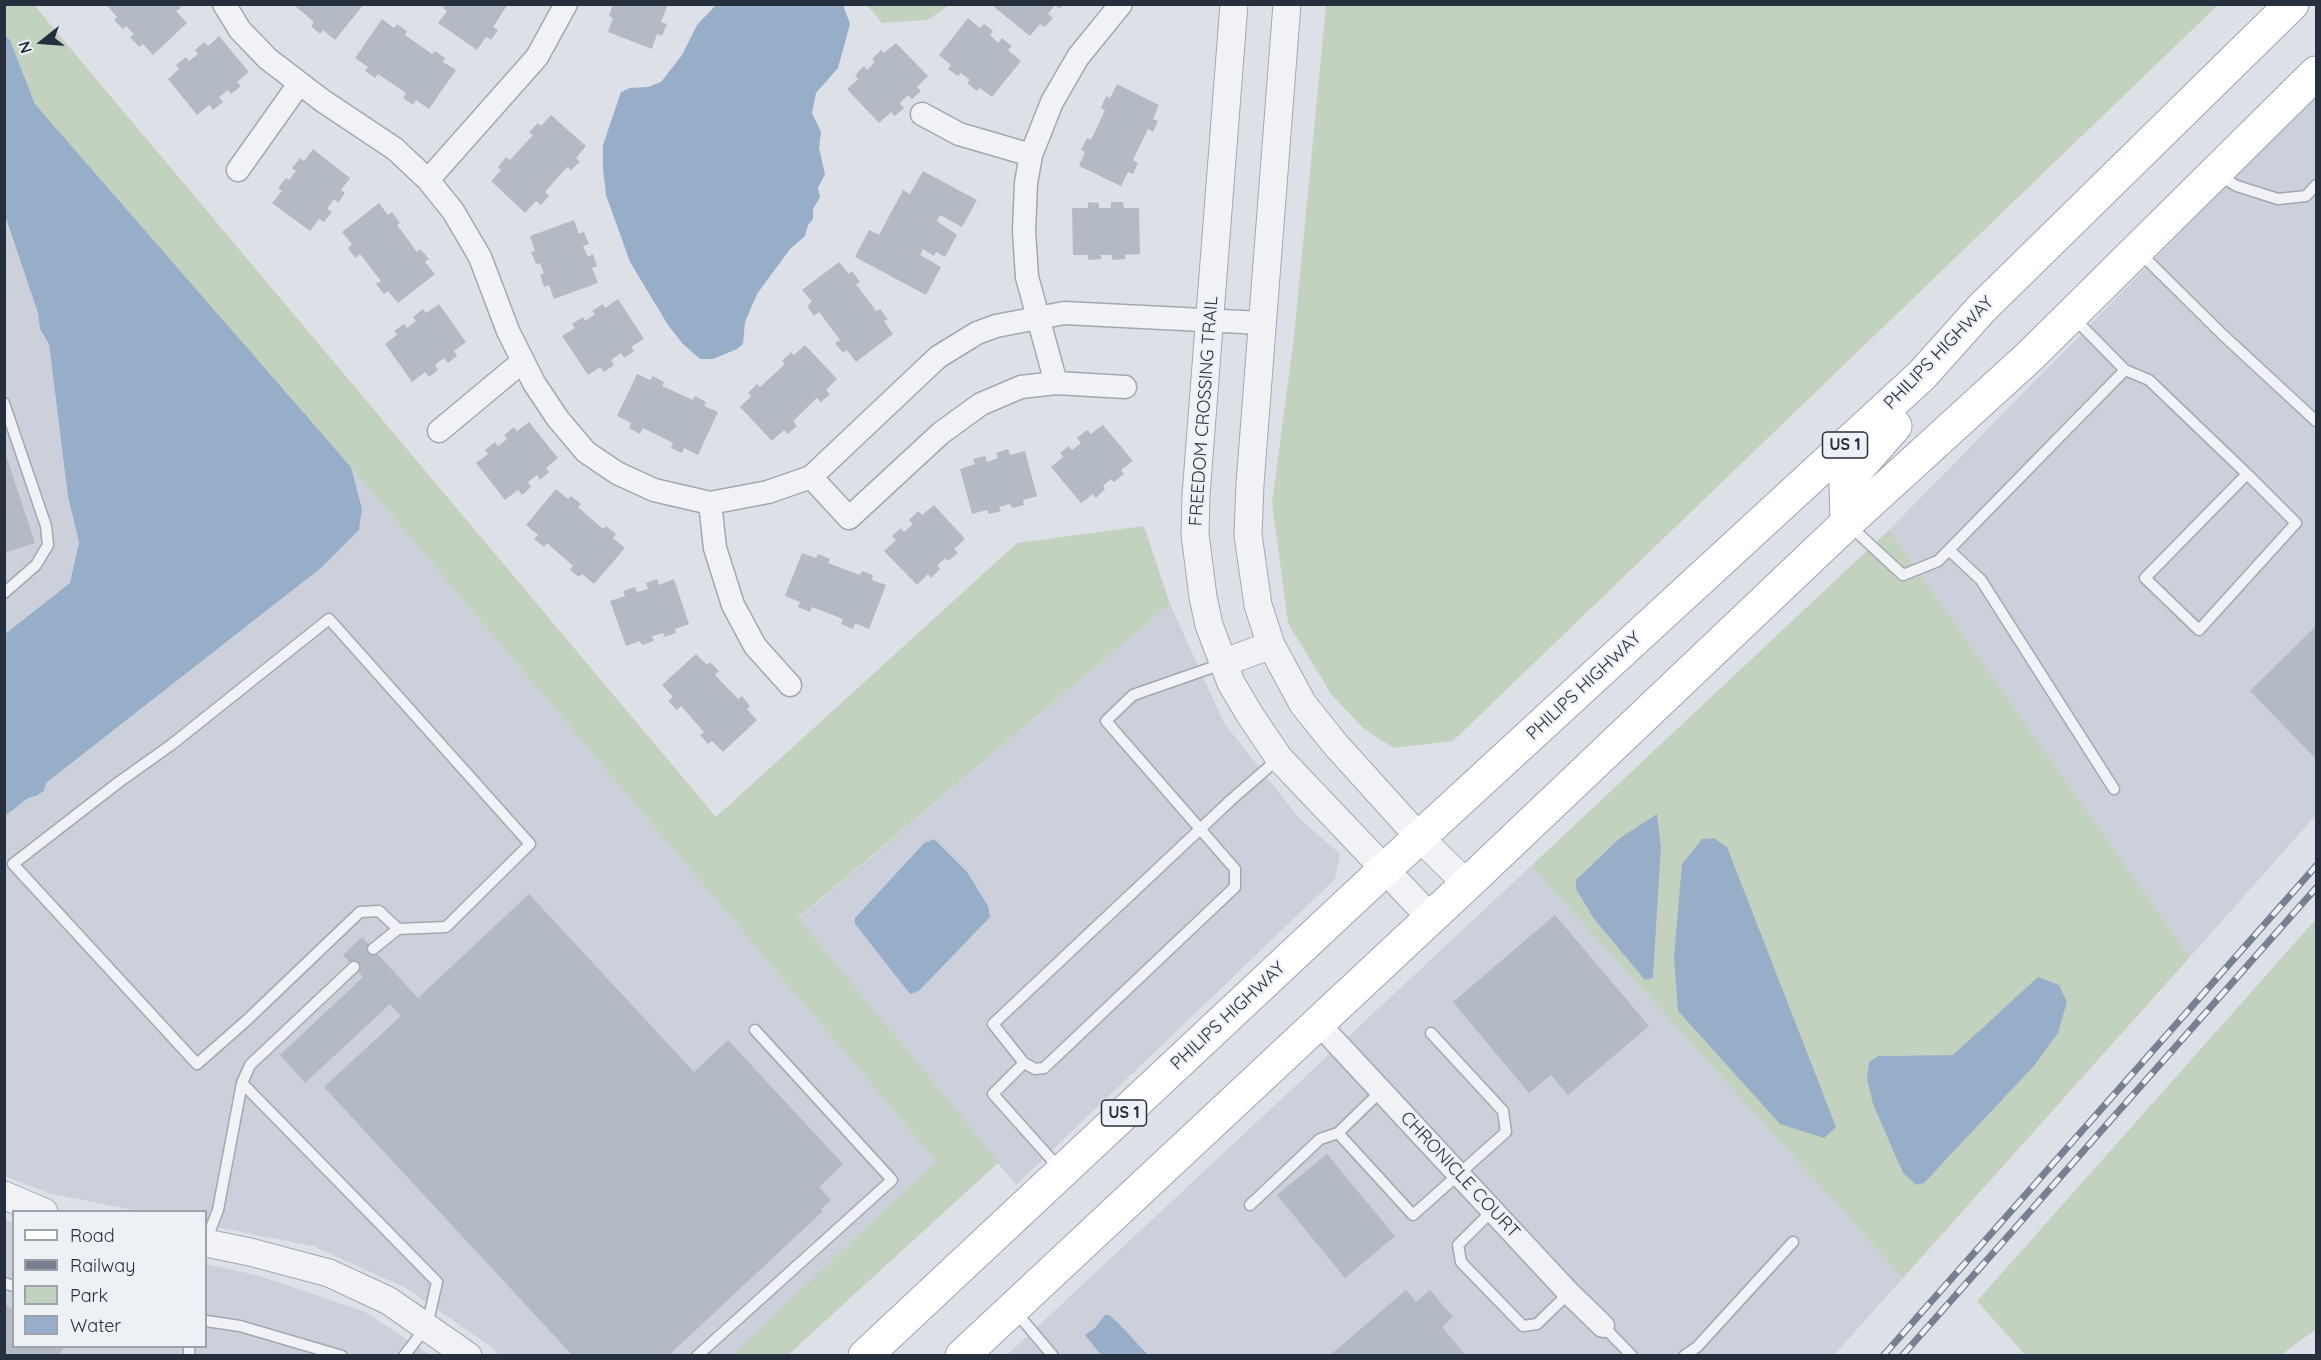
<!DOCTYPE html>
<html>
<head>
<meta charset="utf-8">
<style>
  body { margin:0 }
  #map { position:relative; width:2321px; height:1360px; overflow:hidden; background:#dde1e7; font-family:Quicksand,sans-serif }
  canvas { display:block }
  .frame { position:absolute; inset:0; border:6px solid #262f3e; pointer-events:none }
  .legend { position:absolute; left:12px; top:1210px; width:195px; height:138px; box-sizing:border-box; background:#edf0f5; border:2px solid #9da3ac; margin:0; padding:8px 10px; list-style:none; font-size:18px; color:#262f3e }
  .legend li { display:flex; align-items:center; gap:12px; height:30px }
  .legend b { width:30px; border:2px solid #9da3ac }
  .north { position:absolute; left:12px; top:12px; width:60px; height:60px; -webkit-text-stroke:4px #edf0f5; paint-order:stroke; rotate:253deg; font-size:16px; font-weight:700; line-height:24px; text-align:center; color:#262f3e }
  .north::after { content:''; display:block; margin:auto; width:21px; height:27px; background:#262f3e; clip-path:polygon(50% 0,100% 100%,50% 72%,0 100%) }
</style>
</head>
<body>
<div id="map">
<canvas width="2321" height="1360"></canvas>
<div class="frame"></div>
<ul class="legend">
<li><b style="height:8px;background:#fff"></b>Road</li>
<li><b style="height:8px;background:#768091"></b>Railway</li>
<li><b style="height:16px;background:#c3d2be"></b>Park</li>
<li><b style="height:16px;background:#97aec9"></b>Water</li>
</ul>
<div class="north">N</div>
</div>
<script>
const ctx = document.querySelector('canvas').getContext('2d');
ctx.lineJoin = 'round';
function fillPath(path, color) {
  ctx.fillStyle = color;
  ctx.fill(path, 'evenodd');
}
function shape(rows) {
  const path = new Path2D();
  for (const r of rows) {
    path.moveTo(r[0], r[1]);
    for (let i = 2; i < r.length; i += 2) path.lineTo(r[i], r[i + 1]);
  }
  return path;
}
function stroke(path, color, width, dash) {
  ctx.strokeStyle = color;
  ctx.lineWidth = width;
  ctx.lineCap = dash ? 'butt' : 'round';
  ctx.setLineDash(dash || []);
  ctx.stroke(path);
}
function drawText(font, color, halo, rows, align = 'center') {
  ctx.font = font + ' Quicksand,sans-serif';
  ctx.lineWidth = 4.5;
  ctx.setLineDash([]);
  ctx.textBaseline = 'middle';
  ctx.strokeStyle = halo;
  ctx.fillStyle = color;
  for (const [text, x, y, turn = 0] of rows) {
    ctx.save();
    ctx.translate(x, y);
    ctx.rotate((+turn || 0) * Math.PI / 180);
    ctx.textAlign = isNaN(turn) ? turn : align;
    if (halo) ctx.strokeText(text, 0, 0);
    ctx.fillText(text, 0, 0);
    ctx.restore();
  }
}
fillPath(shape([
  [2316,94,2316,815,2190,957,1889,530],
  [4,216,38,313,40,329,49,344,68,497,79,542,70,583,5,634],
  [351,467,936,1161,732,1356,499,1355,490,1346,406,1288,313,1246,206,1225,206,1212,138,1211,48,1193,5,1176,5,816,28,798,36,796,44,791,46,783,321,568,359,530,362,509],
  [1170,604,1224,723,1299,818,1340,854,1335,879,1016,1185,798,919],
  [934,839,990,916,919,991,910,994,855,924,855,918,924,843],
  [1531,866,1903,1278,1834,1355,1006,1356],
  [4,1219,13,1223,14,1346,206,1346,206,1264,260,1276,365,1312,430,1355,5,1355]
]), '#cbd0da');
fillPath(shape([
  [4,5,34,5,716,817,1017,543,1144,526,1170,604,798,918,999,1162,788,1355,732,1355,936,1161,351,467,35,104,10,40,5,35],
  [867,5,949,5,928,20,882,23],
  [1326,5,1326,4,2218,5,1453,741,1394,748,1365,730,1331,694,1288,623,1272,503,1294,337],
  [1889,530,2190,957,1903,1278,1531,866],
  [1657,815,1661,847,1653,978,1645,979,1594,919,1576,889],
  [2067,1002,2058,1033,2034,1066,1924,1183,1916,1185,1878,1056,1953,1055],
  [2316,919,2316,1329,2281,1355,2025,1355,1977,1301]
]), '#c3d2be');
fillPath(shape([
  [716,5,843,5,850,24,838,68,816,93,812,113,821,132,819,148,825,174,818,188,820,197,813,209,813,219,808,225,805,236,790,249,757,294,745,322,743,344,737,349,713,359,700,359,682,343,668,325,630,262,606,195,603,169,603,145,621,92,630,88,648,87,661,82,682,55,697,25],
  [5,35,10,40,35,104,351,467,362,509,359,530,321,568,46,783,44,791,36,796,28,798,5,816,5,634,70,583,79,542,68,497,49,344,40,329,38,313,5,216],
  [1657,814,1661,847,1653,978,1645,980,1594,919,1576,889,1576,880,1620,838],
  [1714,838,1727,847,1836,1127,1824,1138,1780,1124,1678,1011,1674,957,1682,864,1702,839],
  [934,839,967,872,988,906,990,917,919,991,910,994,855,924,855,918,924,843],
  [2038,977,2059,985,2067,1002,2058,1033,2034,1066,1924,1183,1916,1185,1903,1173,1873,1104,1867,1079,1869,1062,1878,1056,1953,1055],
  [1105,1315,1109,1315,1120,1325,1148,1355,1101,1355,1085,1335,1095,1328]
]), '#97aec9');
fillPath(shape([
  [106,4,178,4,181,8,176,11,187,23,153,55,143,44,139,47,130,37,134,34,126,26,123,29,114,20,117,17],
  [293,4,364,4,335,40,323,30,320,34,311,26,314,22],
  [446,4,508,4,493,27,498,30,491,40,486,37,477,50,438,23,447,11,443,8],
  [613,4,668,4,661,22,667,24,662,36,657,34,652,49,608,32,613,18,609,16],
  [996,4,1063,4,1060,9,1055,5,1048,14,1053,18,1045,27,1040,24,1030,36,994,7],
  [968,18,980,28,984,24,993,31,990,35,998,43,1002,38,1012,46,1008,50,1021,61,992,97,980,88,977,91,967,83,970,80,961,73,958,76,948,69,951,65,939,55],
  [382,19,394,28,397,24,407,31,405,35,432,54,435,51,445,58,443,62,456,70,429,109,416,100,413,105,403,98,406,93,378,74,375,78,365,71,368,67,355,58],
  [219,36,249,72,237,82,241,86,231,94,228,90,219,97,223,102,213,110,209,105,197,115,168,79,179,69,176,65,186,57,189,61,198,54,195,50,204,42,208,46],
  [896,43,928,76,917,87,921,91,912,99,908,95,900,103,904,108,895,116,891,112,879,123,847,89,858,79,855,75,864,66,867,70,875,62,872,59,881,50,884,53],
  [1117,84,1159,105,1153,119,1158,121,1153,132,1148,129,1133,160,1138,163,1133,174,1128,172,1121,186,1079,166,1085,152,1081,150,1087,138,1091,140,1105,110,1101,108,1106,96,1110,98],
  [551,115,586,146,576,158,580,162,571,170,567,167,545,192,549,196,541,205,536,201,525,213,491,181,501,170,498,167,506,157,510,160,533,135,529,132,538,123,541,126],
  [313,149,350,178,341,190,345,193,338,203,334,199,327,209,332,212,324,222,319,219,310,231,272,203,282,191,278,188,286,178,289,180,296,171,292,168,300,158,304,161],
  [923,171,977,200,962,227,940,215,937,221,957,235,945,257,936,252,934,256,923,249,920,255,941,267,926,295,855,257,869,230,879,235,903,190,910,194],
  [1088,202,1099,203,1099,208,1111,208,1111,202,1123,202,1124,208,1139,208,1140,254,1125,255,1125,259,1112,260,1112,255,1101,255,1101,259,1088,260,1088,255,1073,255,1072,208,1088,208],
  [379,203,388,215,392,212,400,223,397,225,417,252,420,249,429,259,425,262,435,274,398,303,388,291,384,294,376,284,381,281,360,254,355,258,348,248,352,244,342,232],
  [574,220,579,234,584,232,589,244,583,246,588,257,593,254,597,266,592,268,598,283,554,299,549,285,544,287,540,275,544,273,540,263,536,264,531,252,535,251,530,236],
  [839,262,849,274,852,271,860,282,856,284,876,311,880,309,888,319,884,321,893,334,856,362,847,350,843,353,835,343,840,340,819,312,814,316,807,306,812,302,802,290],
  [618,299,644,339,631,347,634,351,624,358,621,353,611,360,614,365,604,372,600,367,588,375,562,336,575,328,572,324,583,317,585,321,595,314,592,311,603,304,605,308],
  [439,304,466,342,454,351,457,356,448,363,444,358,435,365,438,370,429,377,425,372,412,382,385,344,397,335,394,331,404,324,407,328,416,321,413,317,423,309,426,313],
  [805,345,837,379,826,390,830,394,821,402,817,398,793,421,797,426,788,434,784,430,772,441,740,407,751,396,748,393,757,384,760,387,785,364,782,361,791,352,794,355],
  [637,374,650,380,653,376,664,382,662,386,693,400,695,396,706,402,704,406,718,412,698,455,684,448,682,453,671,448,673,443,643,428,640,434,629,428,631,423,617,416],
  [529,422,558,458,546,468,549,472,540,480,537,475,528,482,531,487,522,495,518,490,505,500,476,463,488,454,485,450,495,442,498,446,507,439,504,435,514,427,517,431],
  [1103,425,1133,461,1121,470,1124,474,1114,482,1111,479,1103,486,1105,489,1096,498,1093,494,1081,503,1051,467,1063,457,1060,453,1069,446,1072,450,1081,443,1077,438,1087,430,1091,434],
  [4,449,35,543,4,553],
  [1008,449,1010,455,1025,451,1037,496,1023,500,1024,505,1012,508,1010,504,999,507,1001,511,989,514,987,510,972,514,960,469,975,464,973,459,985,456,987,462,998,458,996,453],
  [556,489,568,499,571,496,581,504,578,507,603,529,606,526,616,534,613,538,625,548,594,584,582,574,579,577,570,570,573,566,547,543,544,547,534,539,538,535,526,525],
  [934,505,965,539,954,549,958,553,948,561,945,558,937,566,940,569,931,578,928,574,917,585,884,551,896,540,892,536,901,528,904,532,913,524,909,520,918,511,922,515],
  [802,553,816,558,818,554,830,559,828,563,860,575,862,571,873,575,872,580,886,585,869,629,855,623,853,629,841,624,843,619,812,607,810,612,798,607,800,602,785,596],
  [657,579,659,585,674,579,689,624,675,629,676,633,665,637,663,633,652,636,654,641,642,645,640,641,626,646,610,601,625,596,623,591,635,587,637,592,648,589,646,583],
  [2316,626,2316,759,2250,691],
  [696,654,707,665,710,662,719,671,715,675,738,699,742,696,750,706,747,709,757,720,723,752,712,741,708,744,700,735,704,732,681,706,677,710,668,701,673,697,662,685],
  [529,894,694,1072,728,1040,843,1164,819,1187,831,1200,821,1209,823,1211,668,1356,573,1356,324,1087,401,1016,390,1004,305,1083,280,1055,363,977,343,955,362,937,418,998],
  [1555,915,1649,1026,1568,1095,1551,1075,1529,1093,1453,1002],
  [1327,1154,1395,1236,1345,1278,1277,1195],
  [1406,1290,1416,1302,1430,1290,1453,1317,1442,1327,1466,1356,1329,1356],
  [4,1296,7,1306,14,1310,14,1346,65,1346,59,1356,4,1356]
]), '#b4bac4');
const service = shape([
  [2218,175,2237,186,2278,199,2306,196,2316,185],
  [2140,253,2223,335,2316,421],
  [2125,370,2149,380,2247,474,2145,578,2199,630,2296,523,2247,474],
  [4,403,46,526,48,545,36,565,4,593],
  [1849,525,1903,575,1938,561,2125,370,2073,317],
  [1949,550,1981,580,2114,789],
  [373,949,398,929,446,927,530,844,329,619,171,745,119,782,13,864,197,1064,247,1020,360,912,379,911,398,929],
  [354,967,250,1065,242,1083,437,1282,427,1326,404,1356],
  [1024,1063,1035,1069,1044,1068,1235,887,1235,869,1106,721,1133,695,1222,664],
  [1338,1133,1413,1215,1506,1132,1503,1111,1431,1033],
  [1060,1169,993,1094,1024,1063,993,1024,1231,800,1279,758],
  [1250,1205,1320,1139,1338,1133,1381,1091],
  [1492,1211,1458,1245,1461,1262,1523,1326,1537,1324,1569,1293],
  [206,1241,218,1210,242,1083],
  [4,1283,14,1286],
  [1015,1311,1053,1356],
  [206,1321,240,1326,342,1356],
  [1603,1326,1632,1356],
  [189,1356,189,1346],
  [697,1356,892,1180,755,1030],
  [1684,1356,1697,1347,1793,1242]
]);
const minor = shape([
  [224,4,240,30,268,59,323,101,395,149,428,180,453,211,480,257,508,331,534,383,558,419,586,452,617,473,654,490,710,503,768,492,811,477,938,357,977,333,996,326,1064,313,1262,323],
  [922,114,959,134,1031,155],
  [238,170,299,84],
  [428,180,537,57,566,4],
  [1056,383,1027,277,1024,231,1026,183,1031,155,1052,102,1078,57,1121,4],
  [439,431,523,361],
  [811,477,849,518,941,433,981,404,1021,387,1056,383,1125,387],
  [710,503,715,548,733,605,755,646,790,685],
  [1318,1023,1569,1293,1603,1326]
]);
const tertiary = shape([
  [1234,4,1196,495,1195,534,1203,597,1209,625,1231,683,1250,715,1279,758,1431,918],
  [1287,4,1250,484,1248,535,1258,605,1271,645,1303,704,1335,744,1419,837,1467,884],
  [1223,663,1271,645],
  [4,1195,44,1212],
  [206,1243,250,1252,329,1273,389,1301,468,1356]
]);
const primary = shape([
  [1847,523,1846,482,1895,426],
  [865,1356,1384,870,1922,375,1982,308,2292,4],
  [962,1356,1467,884,1847,523,2030,356,2316,73]
]);
stroke(service, '#a2a8b1', 13);
stroke(minor, '#a2a8b1', 25);
stroke(tertiary, '#a2a8b1', 29);
stroke(primary, '#9ca5b3', 35);
stroke(service, '#f0f2f6', 10);
stroke(minor, '#f0f2f6', 22);
stroke(tertiary, '#f0f2f6', 27);
stroke(primary, '#fff', 33);
const rail = shape([
  [1883,1356,2316,866],
  [1902,1356,2316,888]
]);
stroke(rail, '#768091', 7);
stroke(rail, '#edf0f5', 4.5, [14]);
for (const [x, y, w] of [
  [1845,445,45],
  [1124,1113,45]
]) {
  const box = new Path2D();
  box.roundRect(x - w / 2, y - 13, w, 26, 4.5);
  ctx.fillStyle = '#edf0f5';
  ctx.fill(box);
  stroke(box, '#262f3e', 1.5);
}
drawText('bold 16px', '#262f3e', null, [
  ["US 1",1845,445],
  ["US 1",1124,1113]
]);
drawText('18px', '#262f3e', '#edf0f5', [
  ["PHILIPS HIGHWAY",1939,353,-46],
  ["FREEDOM CROSSING TRAIL",1204,411,-86],
  ["PHILIPS HIGHWAY",1584,686,-43],
  ["PHILIPS HIGHWAY",1228,1016,-43],
  ["CHRONICLE COURT",1460,1175,47]
]);
</script>
</body>
</html>
